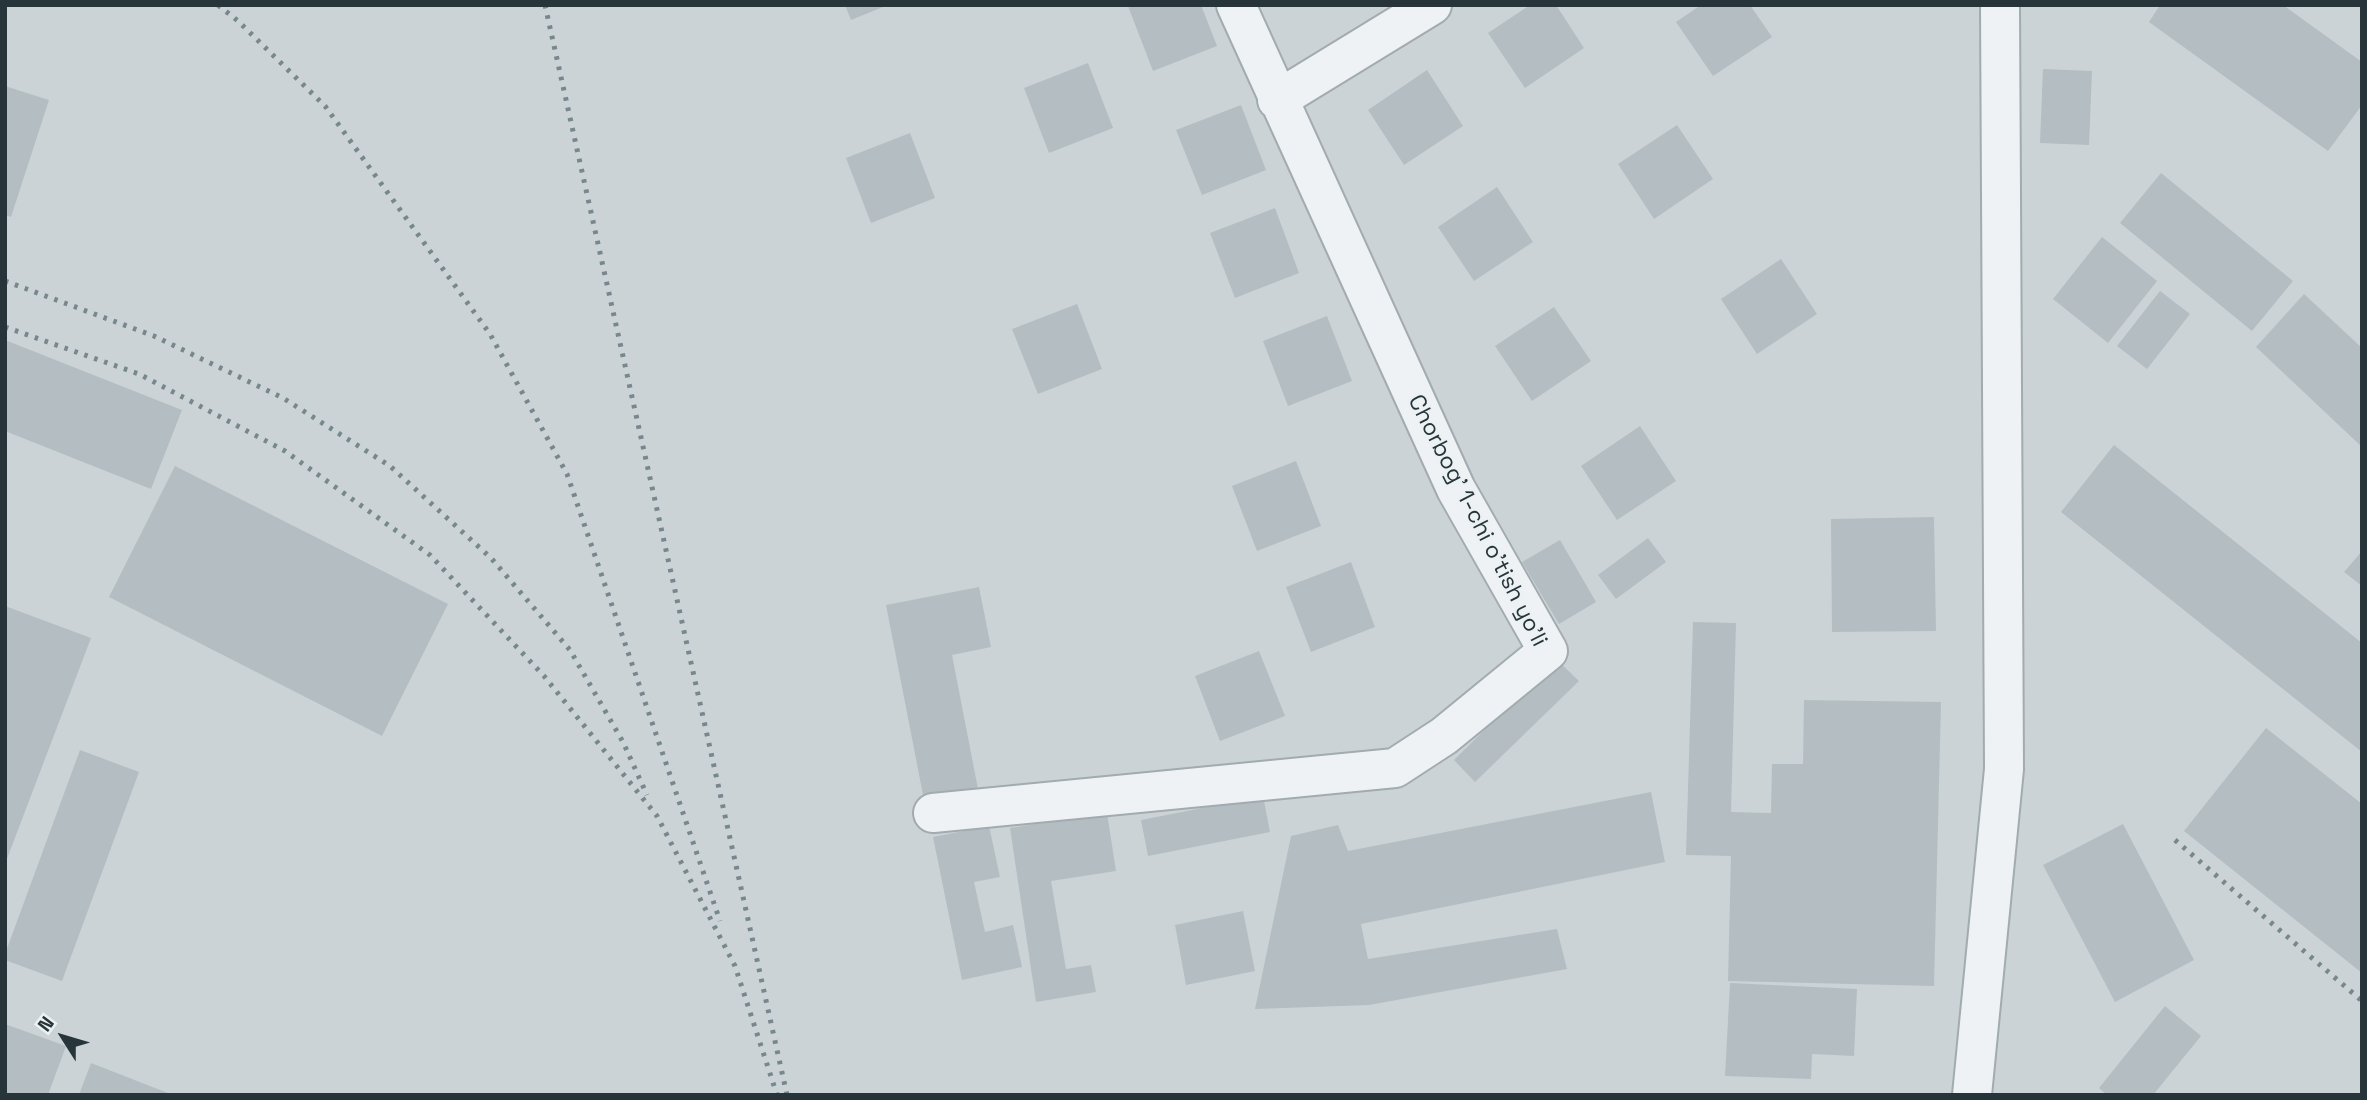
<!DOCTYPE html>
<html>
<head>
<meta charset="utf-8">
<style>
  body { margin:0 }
  #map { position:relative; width:2367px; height:1100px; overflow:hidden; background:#dce3e5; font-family:"Space Grotesk",sans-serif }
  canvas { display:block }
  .frame { position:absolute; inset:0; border:7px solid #27353b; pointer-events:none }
  .north { position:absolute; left:28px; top:1002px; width:70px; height:70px; -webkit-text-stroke:5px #ecf1f3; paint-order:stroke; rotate:307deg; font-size:19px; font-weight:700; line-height:28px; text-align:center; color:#27353b }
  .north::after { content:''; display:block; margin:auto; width:24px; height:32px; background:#27353b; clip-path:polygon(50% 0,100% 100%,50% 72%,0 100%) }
</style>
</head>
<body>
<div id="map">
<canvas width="2367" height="1100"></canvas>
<div class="frame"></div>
<div class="north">N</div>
</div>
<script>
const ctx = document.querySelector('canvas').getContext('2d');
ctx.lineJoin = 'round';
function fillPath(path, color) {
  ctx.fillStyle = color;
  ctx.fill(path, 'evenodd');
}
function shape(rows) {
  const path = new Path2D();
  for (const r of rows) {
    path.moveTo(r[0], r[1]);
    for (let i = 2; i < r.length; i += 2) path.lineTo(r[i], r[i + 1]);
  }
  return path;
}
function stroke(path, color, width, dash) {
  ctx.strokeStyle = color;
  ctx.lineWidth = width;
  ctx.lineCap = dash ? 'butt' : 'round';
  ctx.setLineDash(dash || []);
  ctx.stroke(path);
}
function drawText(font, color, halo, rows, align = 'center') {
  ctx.font = font + ' "Space Grotesk",sans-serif';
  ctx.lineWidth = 5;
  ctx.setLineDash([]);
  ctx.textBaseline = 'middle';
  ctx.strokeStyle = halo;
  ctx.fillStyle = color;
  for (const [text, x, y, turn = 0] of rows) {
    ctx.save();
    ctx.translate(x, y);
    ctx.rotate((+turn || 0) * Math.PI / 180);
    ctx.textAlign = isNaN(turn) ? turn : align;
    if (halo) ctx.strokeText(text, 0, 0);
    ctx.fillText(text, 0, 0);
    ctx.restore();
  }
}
fillPath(shape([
  [5,5,2362,5,2362,1095,5,1095]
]), '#cbd3d7');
fillPath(shape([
  [845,5,888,5,851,20],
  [1201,5,1217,46,1153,71,1128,6],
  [1530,5,1556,5,1584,48,1525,88,1488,33],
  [1701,5,1750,5,1772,37,1713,76,1676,22],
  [2160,5,2283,5,2362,62,2362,105,2328,151,2149,22],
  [1088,63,1113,128,1049,153,1024,88],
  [2043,69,2092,71,2089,145,2040,143],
  [1427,70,1463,126,1404,165,1368,110],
  [5,86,49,100,11,217,5,215],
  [1241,105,1266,170,1202,195,1176,130],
  [1677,125,1713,179,1654,219,1618,164],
  [910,133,935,198,871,223,846,158],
  [2161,173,2293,281,2252,331,2120,223],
  [1497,187,1533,242,1474,281,1438,227],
  [1275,208,1299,273,1235,298,1210,233],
  [2102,237,2157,281,2108,343,2053,299],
  [1781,259,1817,314,1757,354,1721,299],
  [2160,291,2190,314,2147,369,2117,346],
  [2304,294,2362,348,2362,447,2256,347],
  [1077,304,1102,369,1038,394,1012,329],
  [1554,307,1591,361,1532,401,1495,346],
  [1327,316,1352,381,1288,406,1263,341],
  [5,340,182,410,151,489,5,431],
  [1640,426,1676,481,1617,520,1581,466],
  [2114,445,2362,643,2362,752,2061,512],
  [1296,461,1321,526,1257,551,1232,486],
  [175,466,448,604,382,736,109,597],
  [1934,517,1936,631,1832,632,1831,519],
  [1648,538,1666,562,1616,599,1598,575],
  [1560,540,1596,602,1559,624,1522,562],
  [2362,551,2362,586,2344,572],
  [1351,562,1375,627,1311,652,1286,587],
  [979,587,991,647,952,655,978,789,924,800,886,605],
  [5,606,91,638,5,864],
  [1693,622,1736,623,1731,812,1771,813,1772,764,1803,764,1804,700,1941,702,1934,986,1728,981,1731,856,1686,855],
  [1259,651,1285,716,1220,741,1195,676],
  [1556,659,1579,681,1475,782,1454,760],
  [2266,728,2362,804,2362,973,2184,831],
  [80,750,139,772,62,981,5,960,5,954],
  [1651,792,1665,862,1361,924,1368,959,1557,929,1567,969,1369,1005,1255,1009,1291,836,1338,825,1348,851],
  [1263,796,1270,832,1148,856,1141,820],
  [1107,813,1116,871,1051,881,1066,969,1091,965,1096,992,1036,1002,1010,828],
  [2123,824,2194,960,2115,1002,2043,865],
  [989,826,1000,877,974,882,985,932,1013,925,1022,967,962,980,933,837],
  [1243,911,1255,971,1186,985,1175,925],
  [1730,983,1857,989,1854,1056,1812,1054,1811,1079,1725,1076],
  [2165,1006,2201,1036,2153,1095,2107,1095,2099,1088],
  [5,1024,66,1046,48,1095,5,1095],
  [91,1063,173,1095,79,1095]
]), '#b4bec2');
const minor = shape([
  [1277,100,1432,5],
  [933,813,1395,768,1444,736,1548,651,1456,489,1236,5]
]);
const tertiary = shape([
  [1972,1095,2004,769,2000,5]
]);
stroke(minor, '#a2abaf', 42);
stroke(tertiary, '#a2abaf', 42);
stroke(minor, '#eff2f4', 38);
stroke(tertiary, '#eff2f4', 38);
stroke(shape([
  [218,5,238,21,325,106,490,334,567,474,720,921],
  [545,5,787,1095],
  [5,281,154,336,283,398,390,466,491,558,570,650,623,742,647,795],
  [5,327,139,374,285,451,430,555,544,676,657,816,735,966,777,1095],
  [2175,840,2362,1001]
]), '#77878e', 5, [3.5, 7]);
drawText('23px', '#27353b', '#ecf1f3', [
  ["Chorbog' 1-chi o'tish yo'li",1477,521,63]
]);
</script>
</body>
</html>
